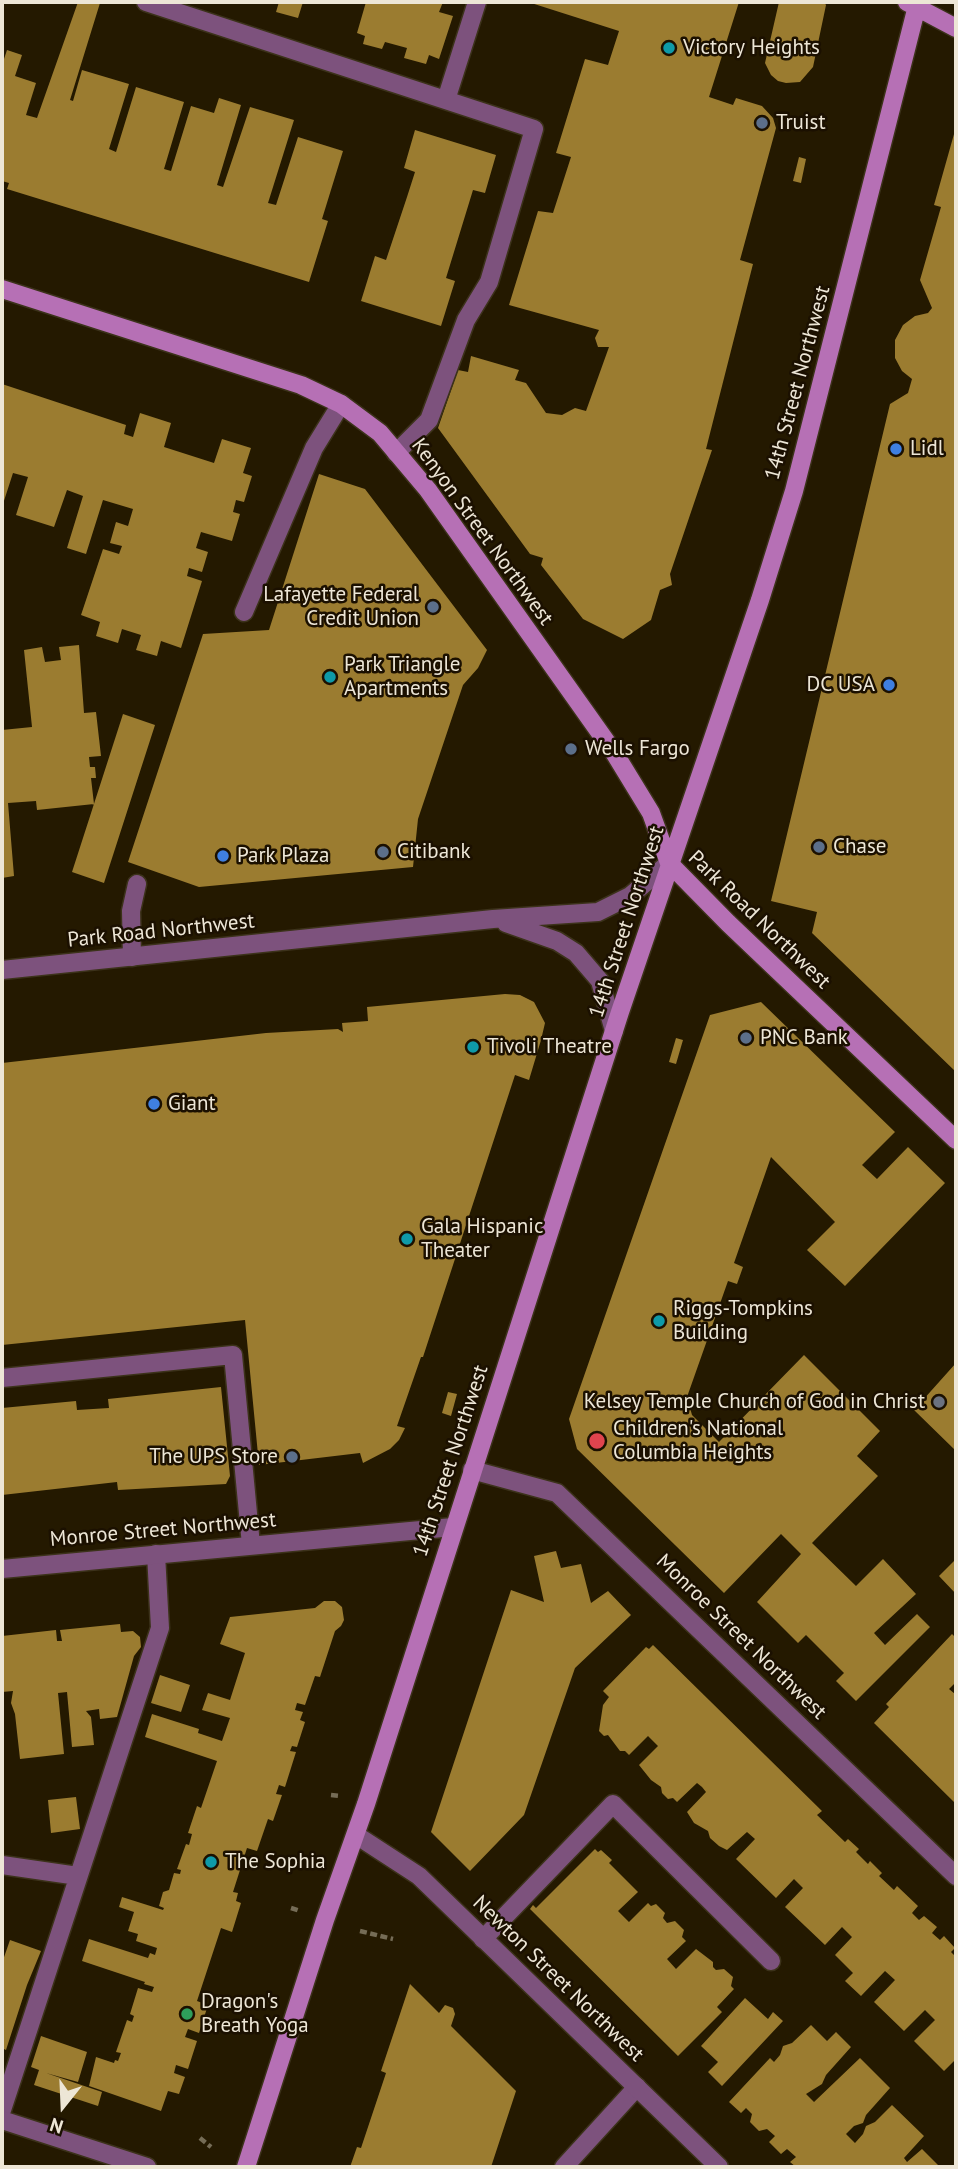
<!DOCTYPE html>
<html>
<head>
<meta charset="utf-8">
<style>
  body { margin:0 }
  #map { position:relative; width:958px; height:2169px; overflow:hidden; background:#241900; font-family:"PT Sans",sans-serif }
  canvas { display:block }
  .frame { position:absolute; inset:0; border:4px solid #ede6d6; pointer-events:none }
  .north { position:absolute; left:28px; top:2071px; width:70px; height:70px; -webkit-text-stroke:5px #1b1000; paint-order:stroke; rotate:198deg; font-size:19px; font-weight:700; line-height:28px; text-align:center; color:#ede6d6 }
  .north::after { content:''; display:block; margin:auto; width:24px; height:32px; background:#ede6d6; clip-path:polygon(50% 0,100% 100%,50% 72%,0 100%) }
</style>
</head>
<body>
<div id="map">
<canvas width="958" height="2169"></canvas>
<div class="frame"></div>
<div class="north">N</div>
</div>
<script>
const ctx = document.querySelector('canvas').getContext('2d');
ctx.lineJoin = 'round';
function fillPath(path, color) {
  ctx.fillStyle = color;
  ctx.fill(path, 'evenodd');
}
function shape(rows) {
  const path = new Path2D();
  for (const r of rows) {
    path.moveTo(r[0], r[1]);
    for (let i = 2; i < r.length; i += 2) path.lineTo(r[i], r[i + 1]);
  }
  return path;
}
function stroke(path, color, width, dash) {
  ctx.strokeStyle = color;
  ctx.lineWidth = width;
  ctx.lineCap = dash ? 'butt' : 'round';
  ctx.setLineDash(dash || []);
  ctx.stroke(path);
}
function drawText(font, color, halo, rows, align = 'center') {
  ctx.font = font + ' "PT Sans",sans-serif';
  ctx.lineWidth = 5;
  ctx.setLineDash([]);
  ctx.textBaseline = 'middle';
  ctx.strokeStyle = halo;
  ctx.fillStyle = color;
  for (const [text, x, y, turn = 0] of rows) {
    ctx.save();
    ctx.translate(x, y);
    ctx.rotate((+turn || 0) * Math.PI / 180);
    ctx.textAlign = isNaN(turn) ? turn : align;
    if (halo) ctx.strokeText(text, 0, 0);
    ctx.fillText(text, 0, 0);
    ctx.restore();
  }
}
fillPath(shape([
  [78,2,100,3,70,100,73,101,82,70,129,84,109,149,116,152,136,87,184,102,164,169,171,171,191,106,214,113,219,98,241,105,217,185,223,187,250,107,294,120,268,203,276,205,298,137,343,151,322,219,328,221,309,282,7,189,9,183,2,181,2,65,7,50,22,55,15,76,36,83,26,115,37,118],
  [279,2,303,2,298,18,276,12],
  [366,2,443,2,439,12,453,16,439,59,429,55,426,64,404,58,407,48,385,42,382,49,363,44,365,36,357,33],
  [528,2,739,2,709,97,733,105,736,98,762,106,773,118,776,128,740,260,753,264,706,449,712,450,670,574,672,585,660,590,651,620,623,639,583,619,541,565,543,558,530,554,438,428,458,370,468,372,471,356,519,370,515,380,526,383,546,413,562,415,575,408,586,411,609,347,598,347,595,338,599,330,509,305,538,211,553,213,571,157,556,153,585,59,608,65,619,31],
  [779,2,824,2,826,5,813,67,800,82,786,83,778,81,771,75,765,63],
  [956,127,956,1072,812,933,817,912,771,901,890,404,908,393,912,379,902,371,895,358,895,340,903,325,915,316,928,313,932,308,920,280,941,207,934,205],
  [415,130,496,155,485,193,473,190,446,278,455,281,441,326,361,301,375,256,386,260,407,197,415,172,404,168],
  [799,157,806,159,801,183,793,181],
  [2,384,126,425,124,434,133,437,140,413,171,423,164,447,214,463,222,439,251,448,243,473,252,476,244,502,236,500,233,512,240,514,232,541,201,532,196,548,208,552,202,572,189,568,187,576,202,581,181,648,161,641,157,656,136,650,141,635,122,629,118,643,96,636,100,622,81,615,103,549,119,554,122,546,110,543,116,522,128,526,133,509,103,500,86,554,67,548,83,496,67,490,54,527,16,515,28,477,13,473,2,507],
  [319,474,365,489,487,650,478,668,463,685,418,819,413,867,199,887,128,862,203,634,269,630],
  [79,645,84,713,96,712,101,756,89,757,90,767,95,767,96,778,91,778,94,804,37,810,36,801,8,803,14,876,2,878,2,730,32,727,24,650,42,647,45,662,61,660,59,647],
  [123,714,155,725,104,883,72,872],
  [505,994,520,995,534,1002,545,1023,541,1040,529,1080,515,1075,423,1357,421,1357,397,1426,405,1428,399,1440,390,1449,363,1463,360,1453,259,1465,245,1320,2,1345,2,1063,266,1033,338,1029,343,1032,342,1023,368,1021,367,1007],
  [761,1002,895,1132,862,1165,877,1179,908,1147,945,1183,845,1286,807,1250,835,1222,771,1157,734,1263,743,1267,737,1284,728,1281,687,1397,692,1415,719,1442,804,1355,880,1431,857,1456,878,1476,812,1543,856,1586,883,1559,916,1594,874,1633,885,1645,917,1614,930,1627,856,1701,836,1681,844,1673,806,1635,798,1643,757,1602,801,1554,781,1534,724,1593,577,1449,569,1419,710,1015],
  [676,1038,683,1040,676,1064,669,1062],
  [956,1363,956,1451,914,1410],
  [221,1387,230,1476,226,1484,118,1490,117,1482,2,1495,2,1408,76,1401,77,1410,109,1408,108,1399],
  [448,1392,457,1394,451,1416,442,1413],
  [556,1551,561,1568,581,1564,591,1603,608,1591,631,1615,575,1668,524,1815,470,1871,431,1832,511,1590,544,1602,534,1556],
  [956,1559,956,1594,939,1576],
  [324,1601,335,1601,342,1607,344,1620,341,1626,335,1631,320,1677,315,1676,305,1705,297,1703,295,1710,303,1712,300,1720,305,1722,297,1747,292,1746,290,1751,296,1752,285,1787,279,1785,276,1794,282,1795,273,1821,268,1819,257,1851,247,1848,233,1892,238,1893,236,1901,241,1903,232,1932,221,1928,197,2001,208,2005,199,2033,188,2029,185,2037,197,2041,188,2069,176,2065,174,2073,185,2077,179,2094,168,2091,161,2111,89,2086,96,2057,114,2063,115,2060,118,2061,121,2053,116,2052,127,2020,132,2022,134,2016,130,2014,138,1988,152,1992,154,1987,144,1984,145,1982,82,1961,89,1939,148,1958,150,1953,155,1955,157,1948,136,1941,138,1934,128,1931,134,1912,119,1907,122,1897,163,1910,164,1908,159,1906,163,1892,169,1890,174,1873,180,1874,181,1870,177,1869,186,1844,189,1845,192,1834,188,1833,197,1806,201,1808,217,1761,145,1737,152,1714,199,1729,198,1733,222,1741,230,1718,202,1710,208,1693,230,1700,245,1653,220,1644,230,1617,315,1608],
  [120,1624,121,1632,133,1631,140,1637,141,1647,134,1656,117,1717,100,1719,99,1709,86,1711,91,1717,94,1745,72,1747,67,1692,58,1693,64,1754,20,1759,15,1714,11,1703,13,1691,2,1692,2,1636,56,1630,57,1641,62,1641,60,1630],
  [952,1634,956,1638,956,1682,949,1689,955,1694,956,1693,956,1804,874,1723,889,1707,886,1704],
  [653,1645,822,1811,817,1815,845,1842,848,1839,859,1849,856,1852,868,1864,870,1861,882,1873,879,1876,894,1890,897,1886,918,1906,912,1913,919,1920,924,1916,937,1927,932,1933,940,1940,944,1936,955,1948,951,1952,956,1957,956,2059,944,2071,914,2041,935,2020,925,2010,904,2031,874,2002,895,1980,885,1971,861,1996,845,1981,853,1973,835,1955,852,1937,842,1927,825,1945,785,1907,803,1888,794,1879,776,1898,736,1859,755,1839,747,1832,727,1850,719,1846,710,1838,708,1831,694,1823,687,1812,706,1792,702,1787,697,1783,677,1802,673,1798,668,1799,662,1793,661,1787,651,1780,639,1765,658,1746,648,1736,629,1755,625,1751,620,1751,608,1735,604,1736,599,1731,603,1705,609,1697,603,1691,646,1647,649,1649],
  [160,1675,190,1685,181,1712,151,1703],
  [76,1797,80,1829,51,1833,48,1800],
  [595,1849,598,1852,601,1850,612,1860,609,1863,638,1892,618,1911,629,1922,648,1903,651,1906,656,1904,665,1913,663,1918,667,1923,675,1921,684,1930,682,1937,686,1941,667,1959,676,1969,696,1949,713,1962,713,1967,716,1970,724,1969,733,1977,731,1986,734,1989,717,2007,722,2012,678,2056,530,1909,533,1905,536,1908],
  [10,1940,41,1951,27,1985,6,2050,2,2048,2,1963],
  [410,1984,439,2013,445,2005,453,2008,455,2014,451,2026,516,2091,491,2167,350,2167,357,2147,361,2148,386,2073,381,2071],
  [745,1998,768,2019,773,2012,783,2021,722,2086,708,2072,718,2062,701,2046],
  [811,2025,827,2041,836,2032,851,2047,826,2075,822,2084,806,2094,814,2102,860,2058,890,2088,866,2115,863,2123,854,2126,846,2134,855,2143,863,2134,866,2126,875,2122,892,2105,924,2136,904,2158,907,2162,922,2149,940,2167,796,2167,790,2162,796,2157,787,2149,781,2154,769,2142,775,2136,767,2129,759,2131,750,2122,752,2114,746,2108,741,2113,729,2102,770,2058,774,2062,780,2055,783,2046,792,2043],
  [41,2036,87,2052,78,2082,46,2073,102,2092,98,2106,34,2085,39,2070,31,2067]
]), '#9b7c30');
const service = shape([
  [146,2,534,129,489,282,466,320,429,420,396,453],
  [446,100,477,2],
  [244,612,314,448,341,404],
  [132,957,131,911,137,884],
  [2,1378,233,1355,251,1545],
  [2,1865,78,1876],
  [483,1939,613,1804,771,1961],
  [2,2110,160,1628,156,1554],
  [564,2167,637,2087]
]);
const minor = shape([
  [472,1470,557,1493,956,1876],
  [2,1569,453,1527],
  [356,1835,419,1876,719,2167],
  [2,2120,147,2167]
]);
const tertiary = shape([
  [506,923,557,941,576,953,600,981,614,1031],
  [2,970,493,919,598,912,630,896,669,863]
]);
const secondary = shape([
  [907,2,956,28],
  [2,289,301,385,341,404,380,433,428,490,615,754,651,813,669,863,728,923,956,1140],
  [246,2167,325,1920,366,1804,620,1012,760,600,794,491,918,2]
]);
stroke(service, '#3c321a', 21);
stroke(minor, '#3c321a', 21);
stroke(tertiary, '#3c321a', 21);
stroke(secondary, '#3c321a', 21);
stroke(shape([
  [331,1795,340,1796],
  [291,1908,300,1911],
  [360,1931,393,1939],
  [200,2138,211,2147]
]), '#756c56', 4.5, [7, 3.5]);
stroke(service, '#7d527d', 18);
stroke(minor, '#7d527d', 18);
stroke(tertiary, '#7d527d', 18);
stroke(secondary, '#b670b5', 18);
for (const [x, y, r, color] of [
  [669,48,7,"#0f9aa8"],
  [762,123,7,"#5c6f8a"],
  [896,449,7,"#3f7fe0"],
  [433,607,7,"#5c6f8a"],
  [330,677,7,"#0f9aa8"],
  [889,685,7,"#3f7fe0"],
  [571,749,7,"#5c6f8a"],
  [819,847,7,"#5c6f8a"],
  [383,852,7,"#5c6f8a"],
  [223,856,7,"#3f7fe0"],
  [746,1038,7,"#5c6f8a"],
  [473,1047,7,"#0f9aa8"],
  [154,1104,7,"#3f7fe0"],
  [407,1239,7,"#0f9aa8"],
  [659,1321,7,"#0f9aa8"],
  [939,1402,7,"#6b7280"],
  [597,1441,9,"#e0444e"],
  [292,1457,7,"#5c6f8a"],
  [211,1862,7,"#0f9aa8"],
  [187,2014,7,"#2e9e5b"]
]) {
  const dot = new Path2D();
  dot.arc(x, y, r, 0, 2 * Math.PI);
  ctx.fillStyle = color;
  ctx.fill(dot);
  stroke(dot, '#1b1000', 2.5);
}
drawText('21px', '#ede6d6', '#1b1000', [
  ["Victory Heights",683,48],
  ["Truist",776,123],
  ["Lidl",910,449],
  ["Lafayette Federal",419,595,"right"],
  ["Credit Union",419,619,"right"],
  ["Park Triangle",344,665],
  ["Apartments",344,689],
  ["DC USA",875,685,"right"],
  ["Wells Fargo",585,749],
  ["Chase",833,847],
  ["Citibank",397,852],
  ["Park Plaza",237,856],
  ["PNC Bank",760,1038],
  ["Tivoli Theatre",487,1047],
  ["Giant",168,1104],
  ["Gala Hispanic",421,1227],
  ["Theater",421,1251],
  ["Riggs-Tompkins",673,1309],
  ["Building",673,1333],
  ["Kelsey Temple Church of God in Christ",925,1402,"right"],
  ["Children's National",613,1429],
  ["Columbia Heights",613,1453],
  ["The UPS Store",278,1457,"right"],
  ["The Sophia",225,1862],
  ["Dragon's",201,2002],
  ["Breath Yoga",201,2026]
], 'left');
drawText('21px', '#ede6d6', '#1b1000', [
  ["14th Street Northwest",798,383,-75],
  ["Kenyon Street Northwest",482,532,54],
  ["Park Road Northwest",759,920,44],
  ["14th Street Northwest",627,922,-72],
  ["Park Road Northwest",161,931,-6],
  ["14th Street Northwest",451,1461,-72],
  ["Monroe Street Northwest",163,1530,-5],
  ["Monroe Street Northwest",741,1637,44],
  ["Newton Street Northwest",558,1979,44]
]);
</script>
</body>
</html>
